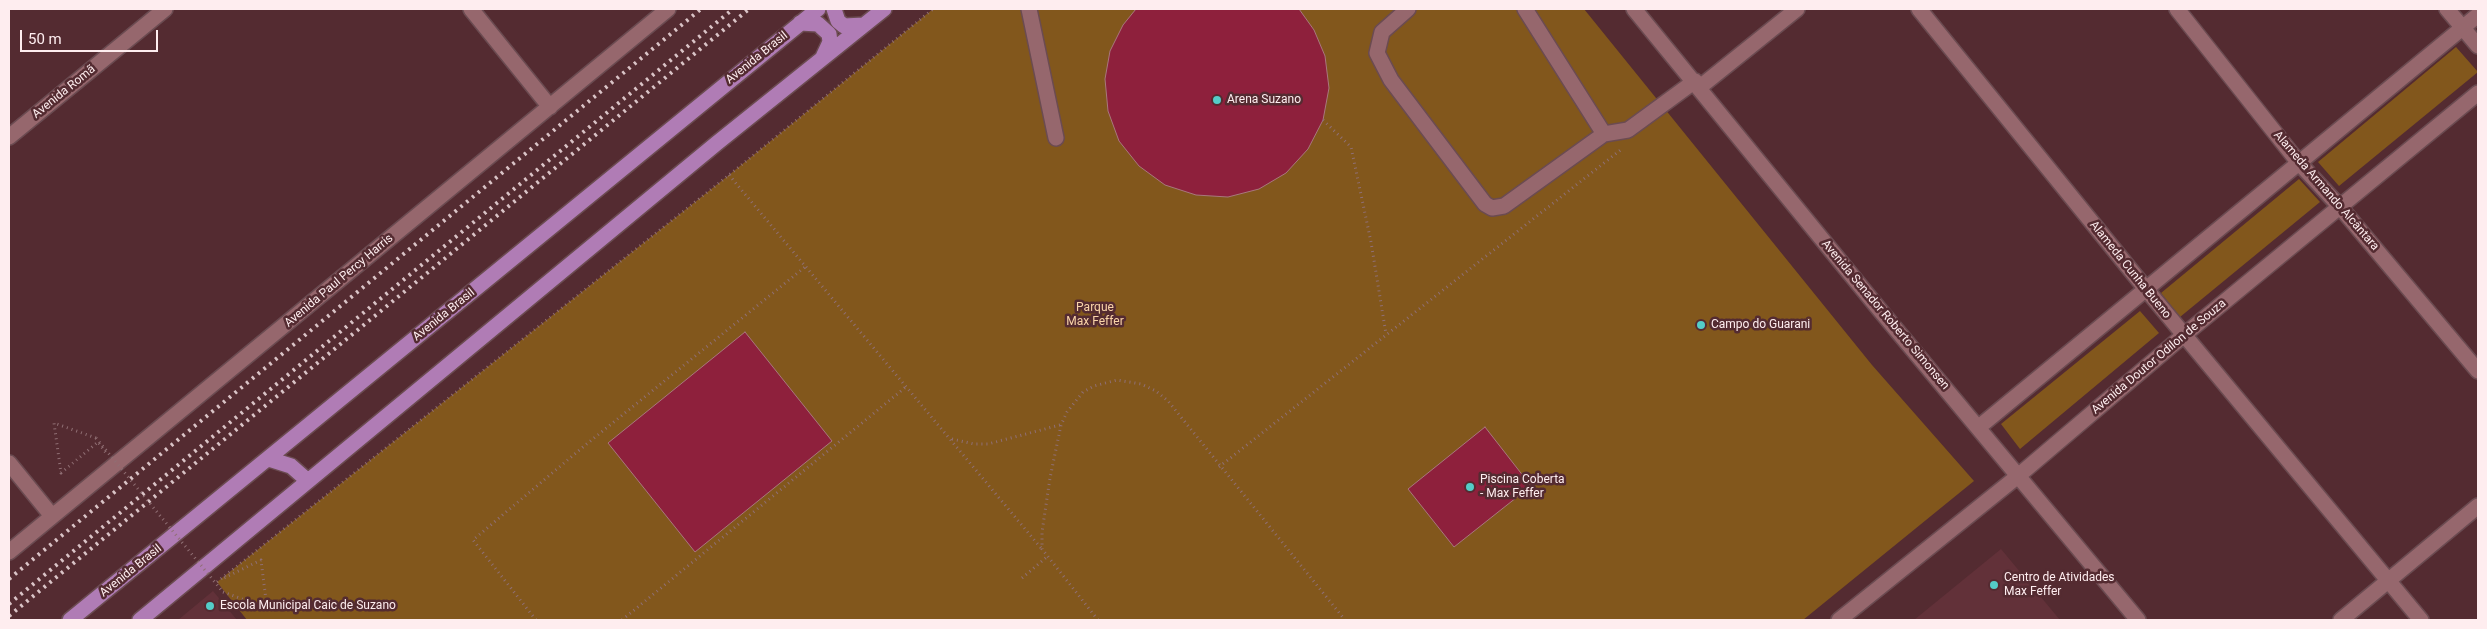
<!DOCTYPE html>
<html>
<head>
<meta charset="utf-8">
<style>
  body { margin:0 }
  #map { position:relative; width:2487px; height:629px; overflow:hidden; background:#542b31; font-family:Roboto,sans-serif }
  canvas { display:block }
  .frame { position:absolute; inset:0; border:10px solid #feedef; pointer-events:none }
  .scale { position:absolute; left:20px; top:30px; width:138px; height:22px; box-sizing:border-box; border:2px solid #feedef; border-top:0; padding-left:6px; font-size:15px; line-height:18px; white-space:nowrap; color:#feedef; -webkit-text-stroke:4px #542b31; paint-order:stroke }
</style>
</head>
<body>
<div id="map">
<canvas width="2487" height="629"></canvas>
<div class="frame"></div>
<div class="scale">50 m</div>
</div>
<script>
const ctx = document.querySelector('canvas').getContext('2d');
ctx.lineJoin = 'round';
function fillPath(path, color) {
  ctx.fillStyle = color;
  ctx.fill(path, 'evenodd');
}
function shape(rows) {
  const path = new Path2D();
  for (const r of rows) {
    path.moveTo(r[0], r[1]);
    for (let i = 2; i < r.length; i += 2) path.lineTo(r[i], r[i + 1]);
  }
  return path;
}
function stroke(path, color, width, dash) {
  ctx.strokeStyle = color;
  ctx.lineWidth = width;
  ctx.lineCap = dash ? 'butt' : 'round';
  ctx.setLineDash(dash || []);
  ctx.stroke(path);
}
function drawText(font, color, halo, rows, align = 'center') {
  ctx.font = font + ' Roboto,sans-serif';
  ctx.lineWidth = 5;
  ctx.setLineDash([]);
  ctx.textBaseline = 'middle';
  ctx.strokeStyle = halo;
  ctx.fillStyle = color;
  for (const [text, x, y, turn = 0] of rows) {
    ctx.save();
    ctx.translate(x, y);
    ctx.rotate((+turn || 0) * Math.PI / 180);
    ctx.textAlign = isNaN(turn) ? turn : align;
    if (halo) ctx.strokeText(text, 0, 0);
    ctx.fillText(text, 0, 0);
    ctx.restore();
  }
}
fillPath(shape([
  [2001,549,2060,620,1914,620],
  [213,591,237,620,178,620]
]), '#623139');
fillPath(shape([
  [933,9,1584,9,1872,365,1974,481,1803,620,247,620,217,582,729,175],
  [2456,47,2478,72,2339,186,2318,162],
  [2299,179,2320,202,2180,317,2161,293],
  [2140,311,2159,333,2020,449,2001,424]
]), '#82571c');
const building = shape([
  [1136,9,1299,9,1314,30,1325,56,1329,88,1323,120,1308,149,1286,173,1259,189,1228,197,1196,195,1165,185,1139,166,1119,141,1108,111,1105,79,1110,51,1123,25,1136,9],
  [745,332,832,441,695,552,608,443,745,332],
  [1485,427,1531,486,1454,547,1408,489,1485,427]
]);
fillPath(building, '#8e203c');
stroke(building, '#a8777d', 1);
const minor = shape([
  [471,9,550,107],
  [1029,9,1056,138],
  [1408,9,1382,32,1377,53,1391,80,1485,204,1492,208,1504,206,1604,134,1525,9],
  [1634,9,1879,309,2138,620],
  [1919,9,2146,289,2421,620],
  [2177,9,2299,163,2341,208,2478,371],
  [2447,9,2478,46],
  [1700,87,1797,9],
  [1604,134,1628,130,1695,81],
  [9,137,165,9],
  [1979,427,2478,15],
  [9,463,52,516],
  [9,552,668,9],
  [1839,620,2018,476,2184,335,2478,93],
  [2341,620,2478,506]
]);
const major = shape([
  [834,9,838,21,844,26,864,25],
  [800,23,818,24,829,34,830,42,823,57],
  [269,459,291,466,308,481],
  [70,620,818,9],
  [140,620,717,143,884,9]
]);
stroke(minor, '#6b4b51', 18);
stroke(major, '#6b4b51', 18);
stroke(shape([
  [1323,120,1351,147,1371,242,1386,334],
  [729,175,1041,548],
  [96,438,54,423,61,473,98,442,106,453],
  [952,439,974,444,988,444,1060,425],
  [1219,467,1623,148],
  [1022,578,1048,556],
  [217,582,729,175,933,9],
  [223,592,267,608,261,560,224,578],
  [536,620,473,540,583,447,805,267],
  [622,620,907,386],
  [1098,620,1042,549,1042,532,1050,478,1061,425,1067,412,1083,392,1094,386,1117,380,1141,384,1156,391,1168,401,1345,620]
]), '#906f74', 3, [1, 4]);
stroke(minor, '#96676d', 15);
stroke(major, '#b07cb5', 15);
stroke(shape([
  [9,579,701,9],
  [9,604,733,9],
  [9,616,749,9]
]), '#dac4c7', 4, [2.5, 5]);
stroke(shape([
  [96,438,223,592]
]), '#906f74', 3, [1, 4]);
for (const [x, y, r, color] of [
  [1217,100,5,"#54cdc8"],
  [1701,325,5,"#54cdc8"],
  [1470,487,5,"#54cdc8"],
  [1994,585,5,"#54cdc8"],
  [210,606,5,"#54cdc8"]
]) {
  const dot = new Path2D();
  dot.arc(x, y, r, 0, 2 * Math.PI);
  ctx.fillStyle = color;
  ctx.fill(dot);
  stroke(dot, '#542b31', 2);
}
drawText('12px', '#feedef', '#542b31', [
  ["Avenida Brasil",757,58,-39],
  ["Avenida Romã",64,92,-39],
  ["Alameda Armando Alcântara",2326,191,49],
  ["Alameda Cunha Bueno",2130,270,51],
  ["Avenida Paul Percy Harris",339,281,-40],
  ["Avenida Brasil",444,315,-39],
  ["Avenida Senador Roberto Simonsen",1885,315,50],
  ["Avenida Doutor Odilon de Souza",2159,357,-40],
  ["Avenida Brasil",131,571,-39]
]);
drawText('12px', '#feedef', '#542b31', [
  ["Arena Suzano",1227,100],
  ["Campo do Guarani",1711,325],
  ["Piscina Coberta",1480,480],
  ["- Max Feffer",1480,494],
  ["Centro de Atividades",2004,578],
  ["Max Feffer",2004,592],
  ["Escola Municipal Caic de Suzano",220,606]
], 'left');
drawText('12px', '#fad4a9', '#542b31', [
  ["Parque",1095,308],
  ["Max Feffer",1095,322]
]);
</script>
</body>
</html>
